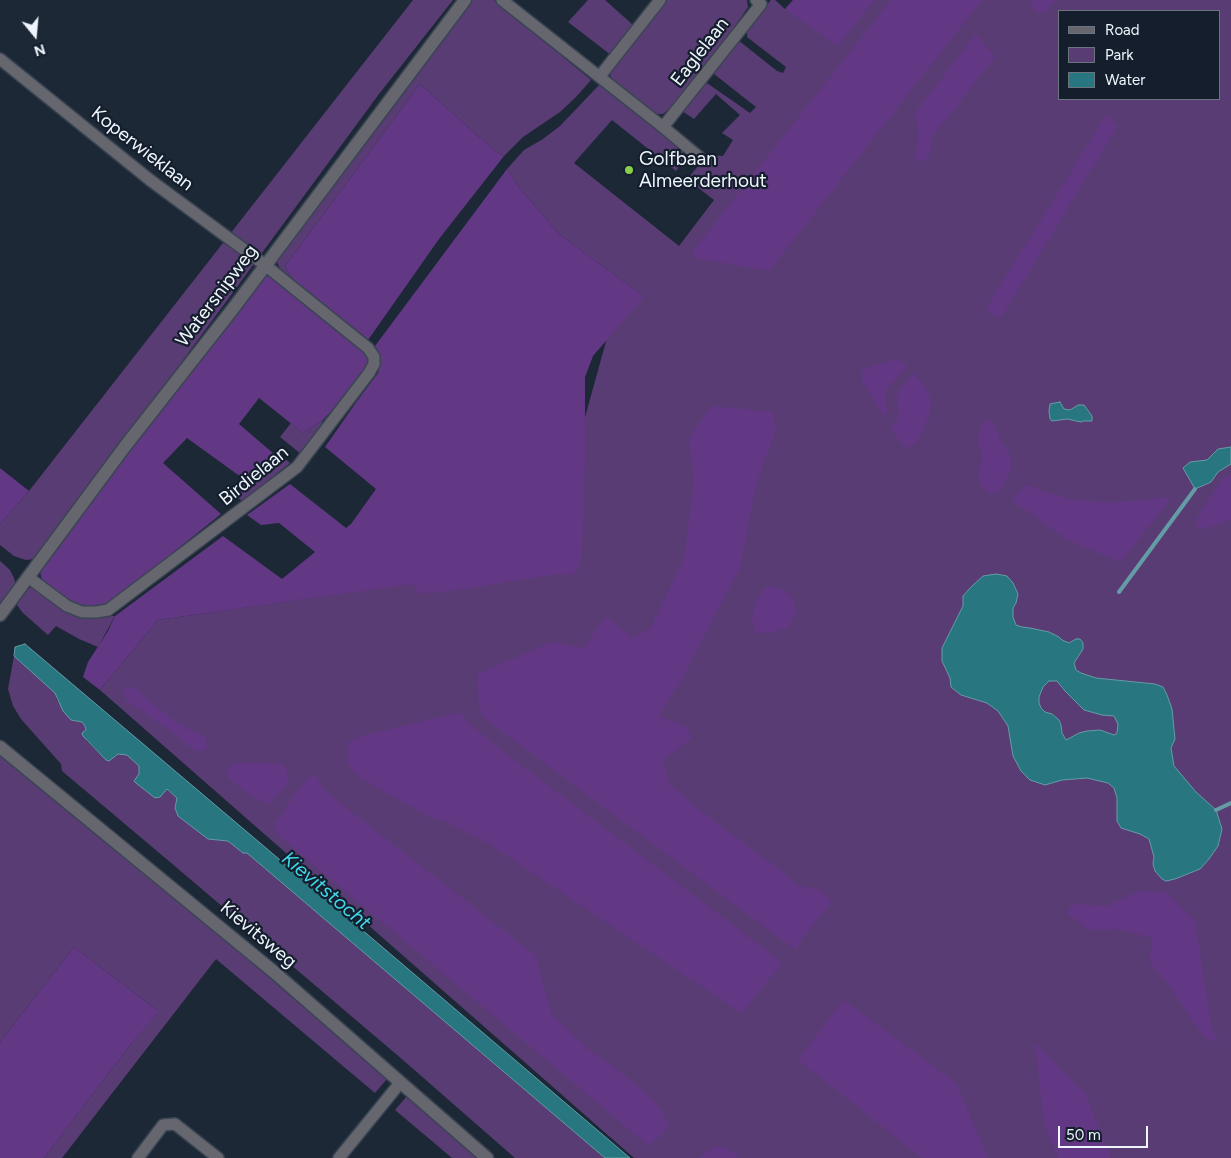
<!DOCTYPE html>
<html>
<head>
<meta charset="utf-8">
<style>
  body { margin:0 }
  #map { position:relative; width:1231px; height:1158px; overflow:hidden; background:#1d2837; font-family:Figtree,sans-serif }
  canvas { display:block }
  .legend { position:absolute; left:1058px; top:10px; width:162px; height:90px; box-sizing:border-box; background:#141e2c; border:1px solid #6c7480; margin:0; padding:6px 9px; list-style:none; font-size:15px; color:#eff5fd }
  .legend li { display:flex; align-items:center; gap:10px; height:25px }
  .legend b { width:25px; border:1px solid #6c7480 }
  .north { position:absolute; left:10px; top:10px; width:50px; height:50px; -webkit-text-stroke:4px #141e2c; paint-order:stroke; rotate:163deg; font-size:14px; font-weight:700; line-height:20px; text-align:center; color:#eff5fd }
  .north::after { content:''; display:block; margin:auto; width:18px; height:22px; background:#eff5fd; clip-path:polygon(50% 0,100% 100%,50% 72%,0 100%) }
  .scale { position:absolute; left:1058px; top:1126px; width:90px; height:22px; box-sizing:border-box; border:2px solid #eff5fd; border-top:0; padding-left:6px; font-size:15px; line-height:18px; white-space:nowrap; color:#eff5fd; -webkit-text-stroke:4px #141e2c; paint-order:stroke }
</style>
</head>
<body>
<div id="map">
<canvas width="1231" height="1158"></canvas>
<ul class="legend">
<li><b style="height:6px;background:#66666f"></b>Road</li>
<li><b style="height:14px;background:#5a3c75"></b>Park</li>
<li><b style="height:14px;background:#287680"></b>Water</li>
</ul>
<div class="north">N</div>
<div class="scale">50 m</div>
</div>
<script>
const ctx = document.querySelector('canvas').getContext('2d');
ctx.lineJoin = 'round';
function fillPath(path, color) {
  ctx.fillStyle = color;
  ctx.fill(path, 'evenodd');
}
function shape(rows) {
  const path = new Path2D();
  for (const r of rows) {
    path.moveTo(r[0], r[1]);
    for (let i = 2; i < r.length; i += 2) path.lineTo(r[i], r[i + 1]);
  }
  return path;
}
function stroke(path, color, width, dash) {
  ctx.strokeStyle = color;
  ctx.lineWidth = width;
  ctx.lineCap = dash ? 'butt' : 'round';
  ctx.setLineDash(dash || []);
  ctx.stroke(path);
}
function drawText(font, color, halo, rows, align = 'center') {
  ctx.font = font + ' Figtree,sans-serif';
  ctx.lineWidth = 4.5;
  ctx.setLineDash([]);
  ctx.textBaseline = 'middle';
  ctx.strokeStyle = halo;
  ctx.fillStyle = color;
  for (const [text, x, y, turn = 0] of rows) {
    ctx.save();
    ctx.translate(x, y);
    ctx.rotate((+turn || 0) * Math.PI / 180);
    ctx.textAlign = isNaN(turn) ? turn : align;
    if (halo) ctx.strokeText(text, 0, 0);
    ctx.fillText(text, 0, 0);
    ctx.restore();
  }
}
fillPath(shape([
  [413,0,453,0,379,94,38,557,34,559,26,560,14,556,0,545,0,524,29,491],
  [470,0,494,0,591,80,576,97,560,112,523,137,504,156,495,151,420,84,285,266,293,280,280,269,276,259],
  [588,0,605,0,633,25,611,55,568,22],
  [666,0,747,0,748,7,736,25,672,107,663,114,653,114,614,82,610,75,613,67],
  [771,0,775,0,785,9,872,0,1231,0,1231,1158,634,1158,100,690,158,620,428,581,579,439,610,327,639,293,559,234,518,186,507,169,524,150,543,139,560,126,600,84,623,104,688,154,676,171,612,120,574,163,679,246,714,200,687,179,708,155,723,156,733,140,722,133,740,115,716,94,694,119,682,111,704,81,750,113,756,107,714,74,738,40,777,71,783,73,786,67,747,37,747,28],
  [1060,11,1220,11,1220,99,1060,99],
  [323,420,319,430,301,454,280,437,291,423,303,433],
  [277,453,290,463,244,500,241,500,234,495,246,482,241,477,262,476,274,454],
  [0,561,10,570,14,578,15,583,15,585,0,609],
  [32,587,39,588,85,617,115,616,98,647,79,639,56,626,48,635,23,613,17,605,18,600,25,590],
  [14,656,55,693,57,700,71,720,82,722,85,726,86,740,106,760,109,761,118,754,127,755,139,766,139,774,160,797,166,789,177,798,175,808,208,839,228,841,243,853,247,853,605,1158,515,1158,403,1060,170,862,62,771,61,764,21,719,13,706,8,689],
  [0,753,219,934,387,1079,375,1093,216,959,62,1158,44,1158,131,1044,159,1010,157,1010,74,947,0,1042],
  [407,1096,479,1158,452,1158,395,1110]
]), '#5a3c75');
fillPath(shape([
  [793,0,874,0,838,46,785,9],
  [891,0,982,0,769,271,701,259,693,256,693,251],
  [1034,0,1056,0,1046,11,1042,13,1037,12,1033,8,1032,2],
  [976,34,995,57,932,137,930,154,926,161,917,160,915,156,919,135,915,113],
  [420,84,495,151,504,156,439,239,368,340,293,280,285,266],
  [1109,116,1117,127,1004,313,1000,317,990,314,987,310,990,302,1102,122,1105,118],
  [507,169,518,186,559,234,642,295,643,298,593,356,585,377,585,461,582,551,580,563,573,575,568,575,556,574,458,590,420,594,412,584,158,620,100,690,83,677,88,662,108,631,115,616,223,536,282,579,315,552,279,523,261,525,247,515,290,484,346,528,351,524,376,489,325,447,357,401,378,373,381,360,375,346],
  [264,274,273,277,367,354,369,363,342,400,323,420,303,433,259,398,239,424,274,454,262,476,241,477,187,438,163,463,221,514,107,606,88,608,72,603,44,582,41,577,40,570],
  [893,360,897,360,908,365,887,389,885,394,885,400,888,411,885,418,866,388,862,380,861,374,864,369],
  [913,373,926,388,931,400,929,415,922,433,917,441,911,446,905,448,890,428,897,421,898,416,899,409,896,396],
  [711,406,772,412,776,430,756,484,740,568,682,678,659,716,686,727,692,738,663,760,670,785,697,808,788,876,790,879,798,886,818,889,832,901,799,943,796,950,486,720,481,713,479,706,477,674,552,642,583,648,606,617,633,638,650,629,684,559,694,482,689,439],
  [984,421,989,421,994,425,1001,442,1009,452,1012,465,1008,476,999,491,991,495,981,485,978,475,983,456,981,449,978,444,977,439],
  [0,468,29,491,0,524],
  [1231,475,1231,520,1204,529,1198,527,1196,520,1223,478],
  [1024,486,1031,486,1044,492,1074,500,1112,503,1167,497,1171,498,1123,559,1120,562,1066,539,1013,501,1013,499,1016,495],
  [771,586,780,588,790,595,796,608,794,618,788,627,772,633,757,633,754,629,752,617,758,598,765,588],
  [128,687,136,689,155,706,181,725,206,738,207,749,196,752,182,740,143,711,128,703,122,689],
  [457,713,463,714,465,720,495,745,776,958,781,964,744,1011,740,1012,488,843,448,823,432,818,361,779,352,770,348,762,347,745,350,741,362,736],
  [238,763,258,763,282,764,286,769,289,781,280,792,269,803,264,803,247,793,228,778,227,767],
  [315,776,318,778,320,784,326,792,535,955,551,1014,589,1050,619,1071,648,1095,661,1109,669,1127,649,1146,283,839,273,827,293,797,309,777],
  [1139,891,1166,892,1195,921,1211,1024,1218,1043,1204,1037,1167,982,1149,962,1152,938,1119,929,1089,930,1067,913,1073,904,1107,906],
  [74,947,157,1010,160,1010,131,1044,44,1158,0,1158,0,1042],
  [843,1000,951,1079,958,1088,988,1158,922,1158,801,1062,799,1059],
  [1035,1042,1085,1094,1111,1158,1058,1158,1044,1124],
  [719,1146,726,1148,736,1154,738,1158,700,1158,713,1147]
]), '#623884');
const water = shape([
  [1060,402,1064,409,1070,410,1078,405,1084,405,1092,416,1092,421,1083,421,1081,422,1067,419,1052,421,1050,419,1049,411,1050,404,1060,402],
  [1231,447,1231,464,1218,472,1211,482,1195,489,1183,468,1190,462,1207,460,1218,449,1231,447],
  [996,574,1007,576,1013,583,1018,594,1016,603,1013,608,1013,617,1016,625,1022,627,1030,628,1049,632,1059,637,1062,640,1069,643,1076,639,1080,639,1083,643,1083,649,1074,663,1076,670,1081,673,1096,678,1155,684,1163,687,1167,695,1172,709,1175,739,1171,748,1174,766,1196,792,1216,810,1222,829,1218,846,1209,859,1200,869,1175,879,1166,881,1162,879,1155,871,1153,864,1154,857,1149,839,1140,834,1121,828,1117,821,1117,798,1114,788,1108,783,1087,778,1062,780,1045,785,1030,780,1021,771,1013,756,1008,726,998,711,987,703,961,695,951,687,950,678,942,661,942,648,963,606,963,596,971,587,983,576,996,574],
  [1049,681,1057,681,1065,691,1084,710,1102,715,1114,716,1118,724,1117,733,1114,735,1100,730,1087,731,1079,733,1066,740,1062,733,1061,725,1059,720,1052,714,1045,712,1041,708,1039,703,1039,697,1043,687,1049,681],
  [25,644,266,848,630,1158,605,1158,247,853,243,853,228,841,208,839,178,816,175,808,177,798,167,789,160,797,155,798,136,783,134,781,139,774,139,766,127,755,118,754,109,761,106,760,83,736,82,733,86,730,85,726,82,722,71,720,63,711,55,693,14,656,15,647,25,644]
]);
fillPath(water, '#287680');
stroke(water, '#649ca6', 1);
stroke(shape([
  [1119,592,1195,489],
  [1216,810,1231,803]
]), '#649ca6', 4);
const minor = shape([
  [502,0,663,127,699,157],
  [0,59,150,180,265,265,368,348,374,357,374,364,369,373,297,467,108,610,96,612,82,612,67,606,28,577],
  [600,76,660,0],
  [663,127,761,4,756,0],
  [138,1158,163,1125,175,1124,218,1158],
  [339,1158,400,1083]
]);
const tertiary = shape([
  [0,615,126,445,232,310,465,0],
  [0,747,274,972,487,1158]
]);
stroke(minor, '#3a4553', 14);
stroke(tertiary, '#3a4553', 15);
stroke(minor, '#66666f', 11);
stroke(tertiary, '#66666f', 12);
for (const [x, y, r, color] of [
  [629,170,5,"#88cf49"]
]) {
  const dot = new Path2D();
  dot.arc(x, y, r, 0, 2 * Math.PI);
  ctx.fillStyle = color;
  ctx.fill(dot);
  stroke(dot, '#141e2c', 2);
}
drawText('19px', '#eff5fd', '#141e2c', [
  ["Eaglelaan",700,52,-52],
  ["Koperwieklaan",142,149,38],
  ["Watersnipweg",217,296,-53],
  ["Birdielaan",254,476,-39],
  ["Kievitsweg",258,935,40]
]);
drawText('19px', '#eff5fd', '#141e2c', [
  ["Golfbaan",639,159],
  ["Almeerderhout",639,181]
], 'left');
drawText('italic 20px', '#40d7ea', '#141e2c', [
  ["Kievitstocht",326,891,40]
]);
</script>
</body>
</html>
